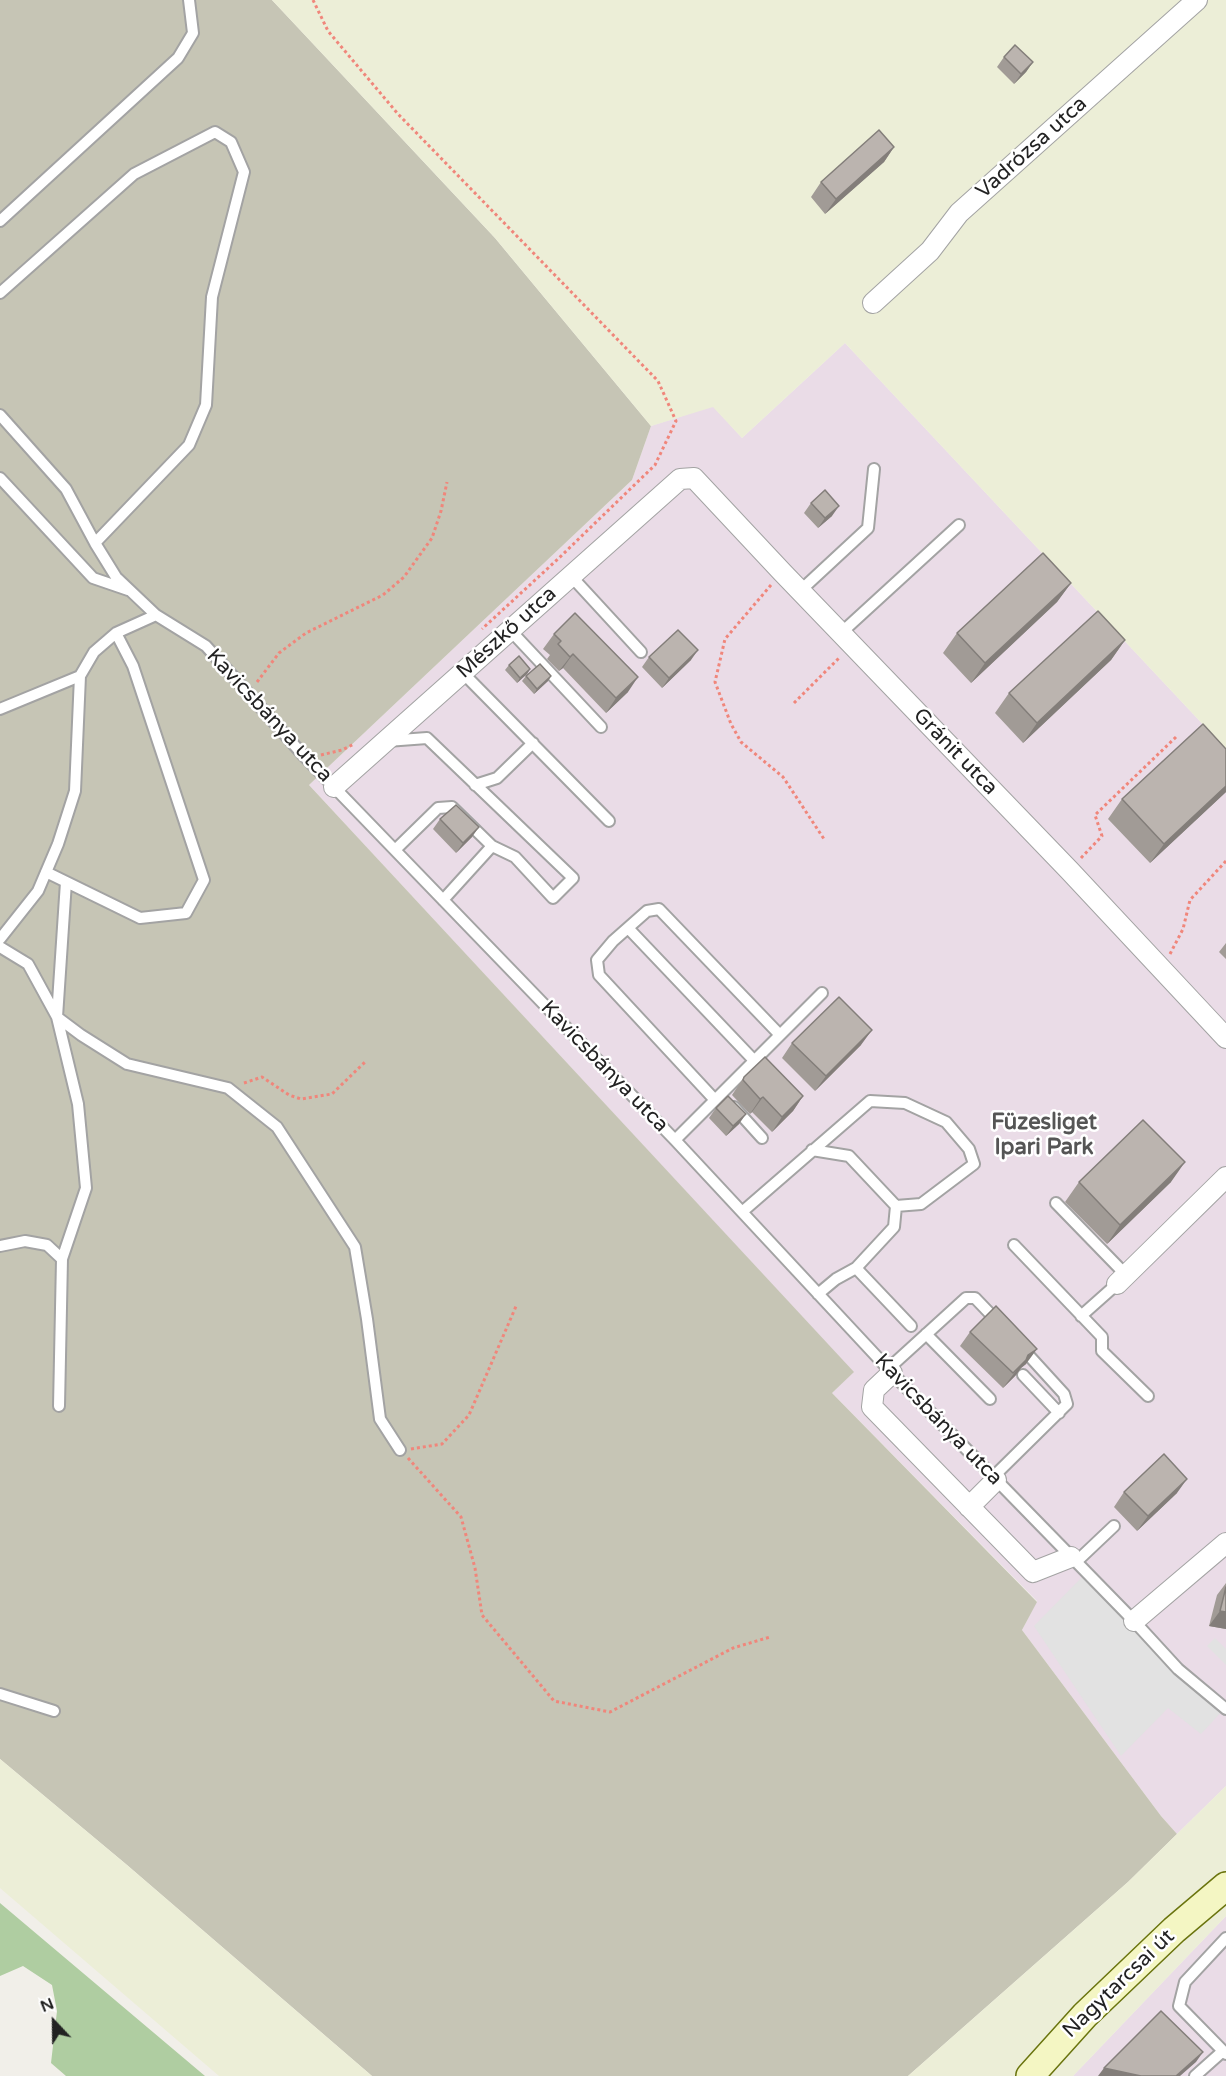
<!DOCTYPE html>
<html>
<head>
<meta charset="utf-8">
<style>
  body { margin:0 }
  #map { position:relative; width:1226px; height:2076px; overflow:hidden; background:#f1efe9; font-family:"Varela Round",sans-serif }
  canvas { display:block }
  .north { position:absolute; left:24px; top:1992px; width:60px; height:60px; -webkit-text-stroke:4px #fff; paint-order:stroke; rotate:338deg; font-size:16px; font-weight:700; line-height:24px; text-align:center; color:#222 }
  .north::after { content:''; display:block; margin:auto; width:21px; height:27px; background:#222; clip-path:polygon(50% 0,100% 100%,50% 72%,0 100%) }
</style>
</head>
<body>
<div id="map">
<canvas width="1226" height="2076"></canvas>
<div class="north">N</div>
</div>
<script>
const ctx = document.querySelector('canvas').getContext('2d');
ctx.lineJoin = 'round';
function fillPath(path, color) {
  ctx.fillStyle = color;
  ctx.fill(path, 'evenodd');
}
function shape(rows) {
  const path = new Path2D();
  for (const r of rows) {
    path.moveTo(r[0], r[1]);
    for (let i = 2; i < r.length; i += 2) path.lineTo(r[i], r[i + 1]);
  }
  return path;
}
function stroke(path, color, width, dash) {
  ctx.strokeStyle = color;
  ctx.lineWidth = width;
  ctx.lineCap = dash ? 'butt' : 'round';
  ctx.setLineDash(dash || []);
  ctx.stroke(path);
}
function drawText(font, color, halo, rows, align = 'center') {
  ctx.font = font + ' "Varela Round",sans-serif';
  ctx.lineWidth = 5;
  ctx.setLineDash([]);
  ctx.textBaseline = 'middle';
  ctx.strokeStyle = halo;
  ctx.fillStyle = color;
  for (const [text, x, y, turn = 0] of rows) {
    ctx.save();
    ctx.translate(x, y);
    ctx.rotate((+turn || 0) * Math.PI / 180);
    ctx.textAlign = isNaN(turn) ? turn : align;
    if (halo) ctx.strokeText(text, 0, 0);
    ctx.fillText(text, 0, 0);
    ctx.restore();
  }
}
fillPath(shape([
  [845,343,1226,749,1226,1786,1177,1834,1161,1816,1022,1630,1037,1601,832,1393,853,1372,309,785,632,480,651,426,713,406,742,438],
  [1226,1916,1226,2076,1073,2076]
]), '#eadce7');
fillPath(shape([
  [0,0,272,0,495,238,651,426,632,480,309,785,854,1372,832,1393,1037,1602,1022,1630,1161,1816,1177,1834,1128,1882,908,2076,372,2076,127,1865,0,1759]
]), '#c6c5b5');
fillPath(shape([
  [272,0,1226,0,1226,749,845,343,742,438,713,407,651,426,495,238],
  [0,1759,127,1865,372,2076,219,2076,0,1888],
  [1226,1786,1226,1916,1073,2076,908,2076,1128,1882]
]), '#eceed7');
fillPath(shape([
  [0,1903,205,2076,66,2076,51,2063,57,2011,52,1985,23,1966,0,1976]
]), '#afcda1');
fillPath(shape([
  [1086,1573,1225,1708,1201,1734,1168,1708,1121,1756,1034,1626],
  [1215,1638,1226,1649,1226,1665,1207,1646]
]), '#e2e2e2');
const lane = shape([
  [0,221,178,58,193,33,189,0],
  [0,293,134,174,215,132,231,142,244,172,212,297,206,405,189,445,95,543],
  [0,415,66,489,95,543,116,577,156,615,206,646,304,756,675,1140,892,1373,1134,1621,1178,1669,1226,1709],
  [0,478,93,578,128,590],
  [571,576,641,652],
  [800,591,868,528,874,469],
  [510,630,601,727],
  [841,633,959,525],
  [463,673,609,821],
  [0,709,80,676],
  [387,741,427,738,573,878,553,898,515,857,490,845],
  [475,785,497,778,533,743],
  [395,850,438,808,452,807,492,846,443,900],
  [46,872,140,918,186,913,204,880,133,666,116,633],
  [628,928,766,1073],
  [0,939,38,891,58,844,75,791,80,676,94,652,116,633,156,615],
  [0,947,28,964,57,1017,81,1035,127,1064,228,1088,277,1127,355,1247,367,1319,380,1419,400,1450],
  [715,1100,599,975,597,960,613,941,647,911,659,909,780,1035],
  [734,1107,762,1138],
  [675,1140,822,993],
  [812,1150,849,1156,896,1206,894,1227,856,1268],
  [1056,1203,1126,1275],
  [742,1212,870,1101,905,1103,946,1122,969,1149,974,1164,921,1204,896,1206],
  [1014,1245,1102,1337,1102,1351,1148,1396],
  [0,1246,25,1241,47,1245,62,1259],
  [818,1294,836,1279,856,1268,911,1326],
  [1081,1316,1117,1284],
  [926,1334,990,1399],
  [888,1369,966,1298,975,1298,999,1323],
  [1023,1375,1059,1413],
  [59,1406,62,1259,86,1188,78,1104,57,1017,66,882],
  [993,1477,1067,1404,1064,1394,1022,1348],
  [1076,1562,1114,1526],
  [0,1694,54,1711],
  [1226,1938,1185,1982,1179,2006,1226,2054],
  [1195,2076,1223,2051]
]);
const street = shape([
  [873,303,930,251,959,213,1197,0],
  [334,787,680,479,694,478,782,572,1069,870,1226,1038],
  [1117,1284,1226,1177],
  [892,1373,874,1390,872,1407,1033,1572,1071,1557],
  [969,1507,996,1480],
  [1134,1621,1226,1543]
]);
const secondary = shape([
  [1030,2076,1085,2015,1174,1930,1226,1886]
]);
stroke(lane, '#a3a3a3', 14);
stroke(street, '#a3a3a3', 22);
stroke(secondary, '#6a740e', 30);
stroke(shape([
  [313,0,328,31,398,114,658,381,676,421,655,465,559,558,482,629],
  [771,585,725,639,715,682,731,724,741,742,783,777,824,839],
  [257,682,279,653,306,633,383,595,404,577,432,538,441,511,447,482],
  [794,703,840,657],
  [321,755,342,750,354,744],
  [1081,858,1102,836,1095,815,1176,737],
  [1170,954,1183,929,1190,900,1226,861],
  [244,1083,262,1077,289,1095,301,1099,332,1094,365,1062],
  [411,1449,442,1444,469,1415,517,1304],
  [408,1458,461,1517,475,1568,482,1615,554,1701,610,1712,733,1648,770,1637]
]), '#f0867b', 3, [3, 3]);
stroke(lane, '#fff', 10);
stroke(street, '#fff', 20);
stroke(secondary, '#f4f6c3', 27);
fillPath(shape([
  [1004,57,1033,62,1026,72,1014,84,997,67],
  [894,147,884,162,825,214,811,197,821,182],
  [811,503,832,516,818,528,804,513],
  [1071,583,1057,602,971,683,943,653,957,633],
  [554,634,628,692,606,713,563,668,559,671,547,659,550,655,543,649],
  [1125,640,1111,660,1023,743,995,713,1009,693],
  [649,657,691,660,662,688,642,667],
  [509,665,530,669,527,674,517,683,505,670],
  [526,676,551,676,548,681,534,694,522,681],
  [1226,749,1226,792,1150,863,1108,819,1122,799],
  [440,819,472,837,456,853,433,829],
  [1226,943,1226,959,1219,952],
  [792,1043,861,1045,815,1091,782,1058],
  [744,1077,803,1096,793,1111,772,1132,752,1112,750,1114,732,1095],
  [716,1108,739,1124,726,1136,709,1118],
  [1079,1182,1171,1182,1107,1244,1065,1202],
  [970,1332,1026,1364,1021,1368,1016,1375,1003,1388,960,1346],
  [1124,1492,1177,1493,1137,1531,1114,1507],
  [1226,1583,1226,1629,1209,1626,1217,1595]
]), '#a19b96');
fillPath(shape([
  [1033,62,1026,72,1014,84,1021,74],
  [894,147,884,162,825,214,836,199],
  [839,506,832,516,818,528,825,518],
  [1071,583,1057,602,971,683,985,663],
  [1125,640,1111,660,1023,743,1037,723],
  [698,650,691,660,662,688,669,678],
  [573,654,563,668,559,671,570,657],
  [530,669,527,674,517,683,520,678],
  [551,676,548,681,534,694,537,689],
  [638,677,628,692,606,713,616,698],
  [1226,786,1226,792,1150,863,1164,844],
  [479,827,472,837,456,853,463,843],
  [872,1030,861,1045,815,1091,826,1076],
  [803,1096,793,1111,772,1132,782,1117],
  [763,1097,752,1112,750,1114,760,1099],
  [746,1114,739,1124,726,1136,733,1126],
  [1185,1162,1171,1182,1107,1244,1120,1225],
  [1037,1349,1026,1364,1021,1368,1016,1375,1003,1388,1028,1355],
  [1187,1479,1177,1493,1137,1531,1148,1516],
  [1220,1611,1226,1612,1226,1629,1209,1626],
  [1203,2052,1196,2062,1180,2076,1176,2076],
  [1104,2068,1141,2076,1098,2076]
]), '#837e7a');
const building = shape([
  [1015,45,1033,62,1021,74,1004,57,1015,45],
  [879,130,894,147,836,199,821,182,879,130],
  [825,490,839,506,825,518,811,503,825,490],
  [1043,553,1071,583,985,663,957,633,1043,553],
  [1098,611,1125,640,1037,723,1009,693,1098,611],
  [575,613,638,677,616,698,573,654,570,657,558,644,561,641,554,634,575,613],
  [678,630,698,650,669,678,649,657,678,630],
  [519,656,530,669,520,678,509,665,519,656],
  [540,664,551,676,537,689,526,676,540,664],
  [1203,724,1226,749,1226,786,1164,844,1122,799,1203,724],
  [456,805,479,827,463,843,440,819,456,805],
  [839,997,872,1030,826,1076,792,1043,839,997],
  [765,1057,803,1096,782,1117,763,1097,760,1099,743,1080,744,1077,765,1057],
  [728,1096,746,1114,733,1126,716,1108,728,1096],
  [1143,1120,1185,1162,1120,1225,1079,1182,1143,1120],
  [996,1306,1037,1349,1028,1355,1026,1360,1013,1373,970,1332,996,1306],
  [1164,1454,1187,1479,1148,1516,1124,1492,1164,1454],
  [1226,1587,1226,1612,1220,1611,1226,1587],
  [1161,2011,1203,2052,1176,2076,1141,2076,1104,2068,1161,2011]
]);
fillPath(building, '#bbb4af');
stroke(building, '#837e7a', 1.5);
drawText('21px', '#222', '#fff', [
  ["Vadrózsa utca",1032,148,-42],
  ["Mészkő utca",507,633,-42],
  ["Kavicsbánya utca",269,716,47],
  ["Gránit utca",955,752,46],
  ["Kavicsbánya utca",604,1067,46],
  ["Kavicsbánya utca",938,1420,46],
  ["Nagytarcsai út",1119,1984,-44]
]);
drawText('bold 22px', '#555', '#fff', [
  ["Füzesliget",1044,1123],
  ["Ipari Park",1044,1148]
]);
</script>
</body>
</html>
